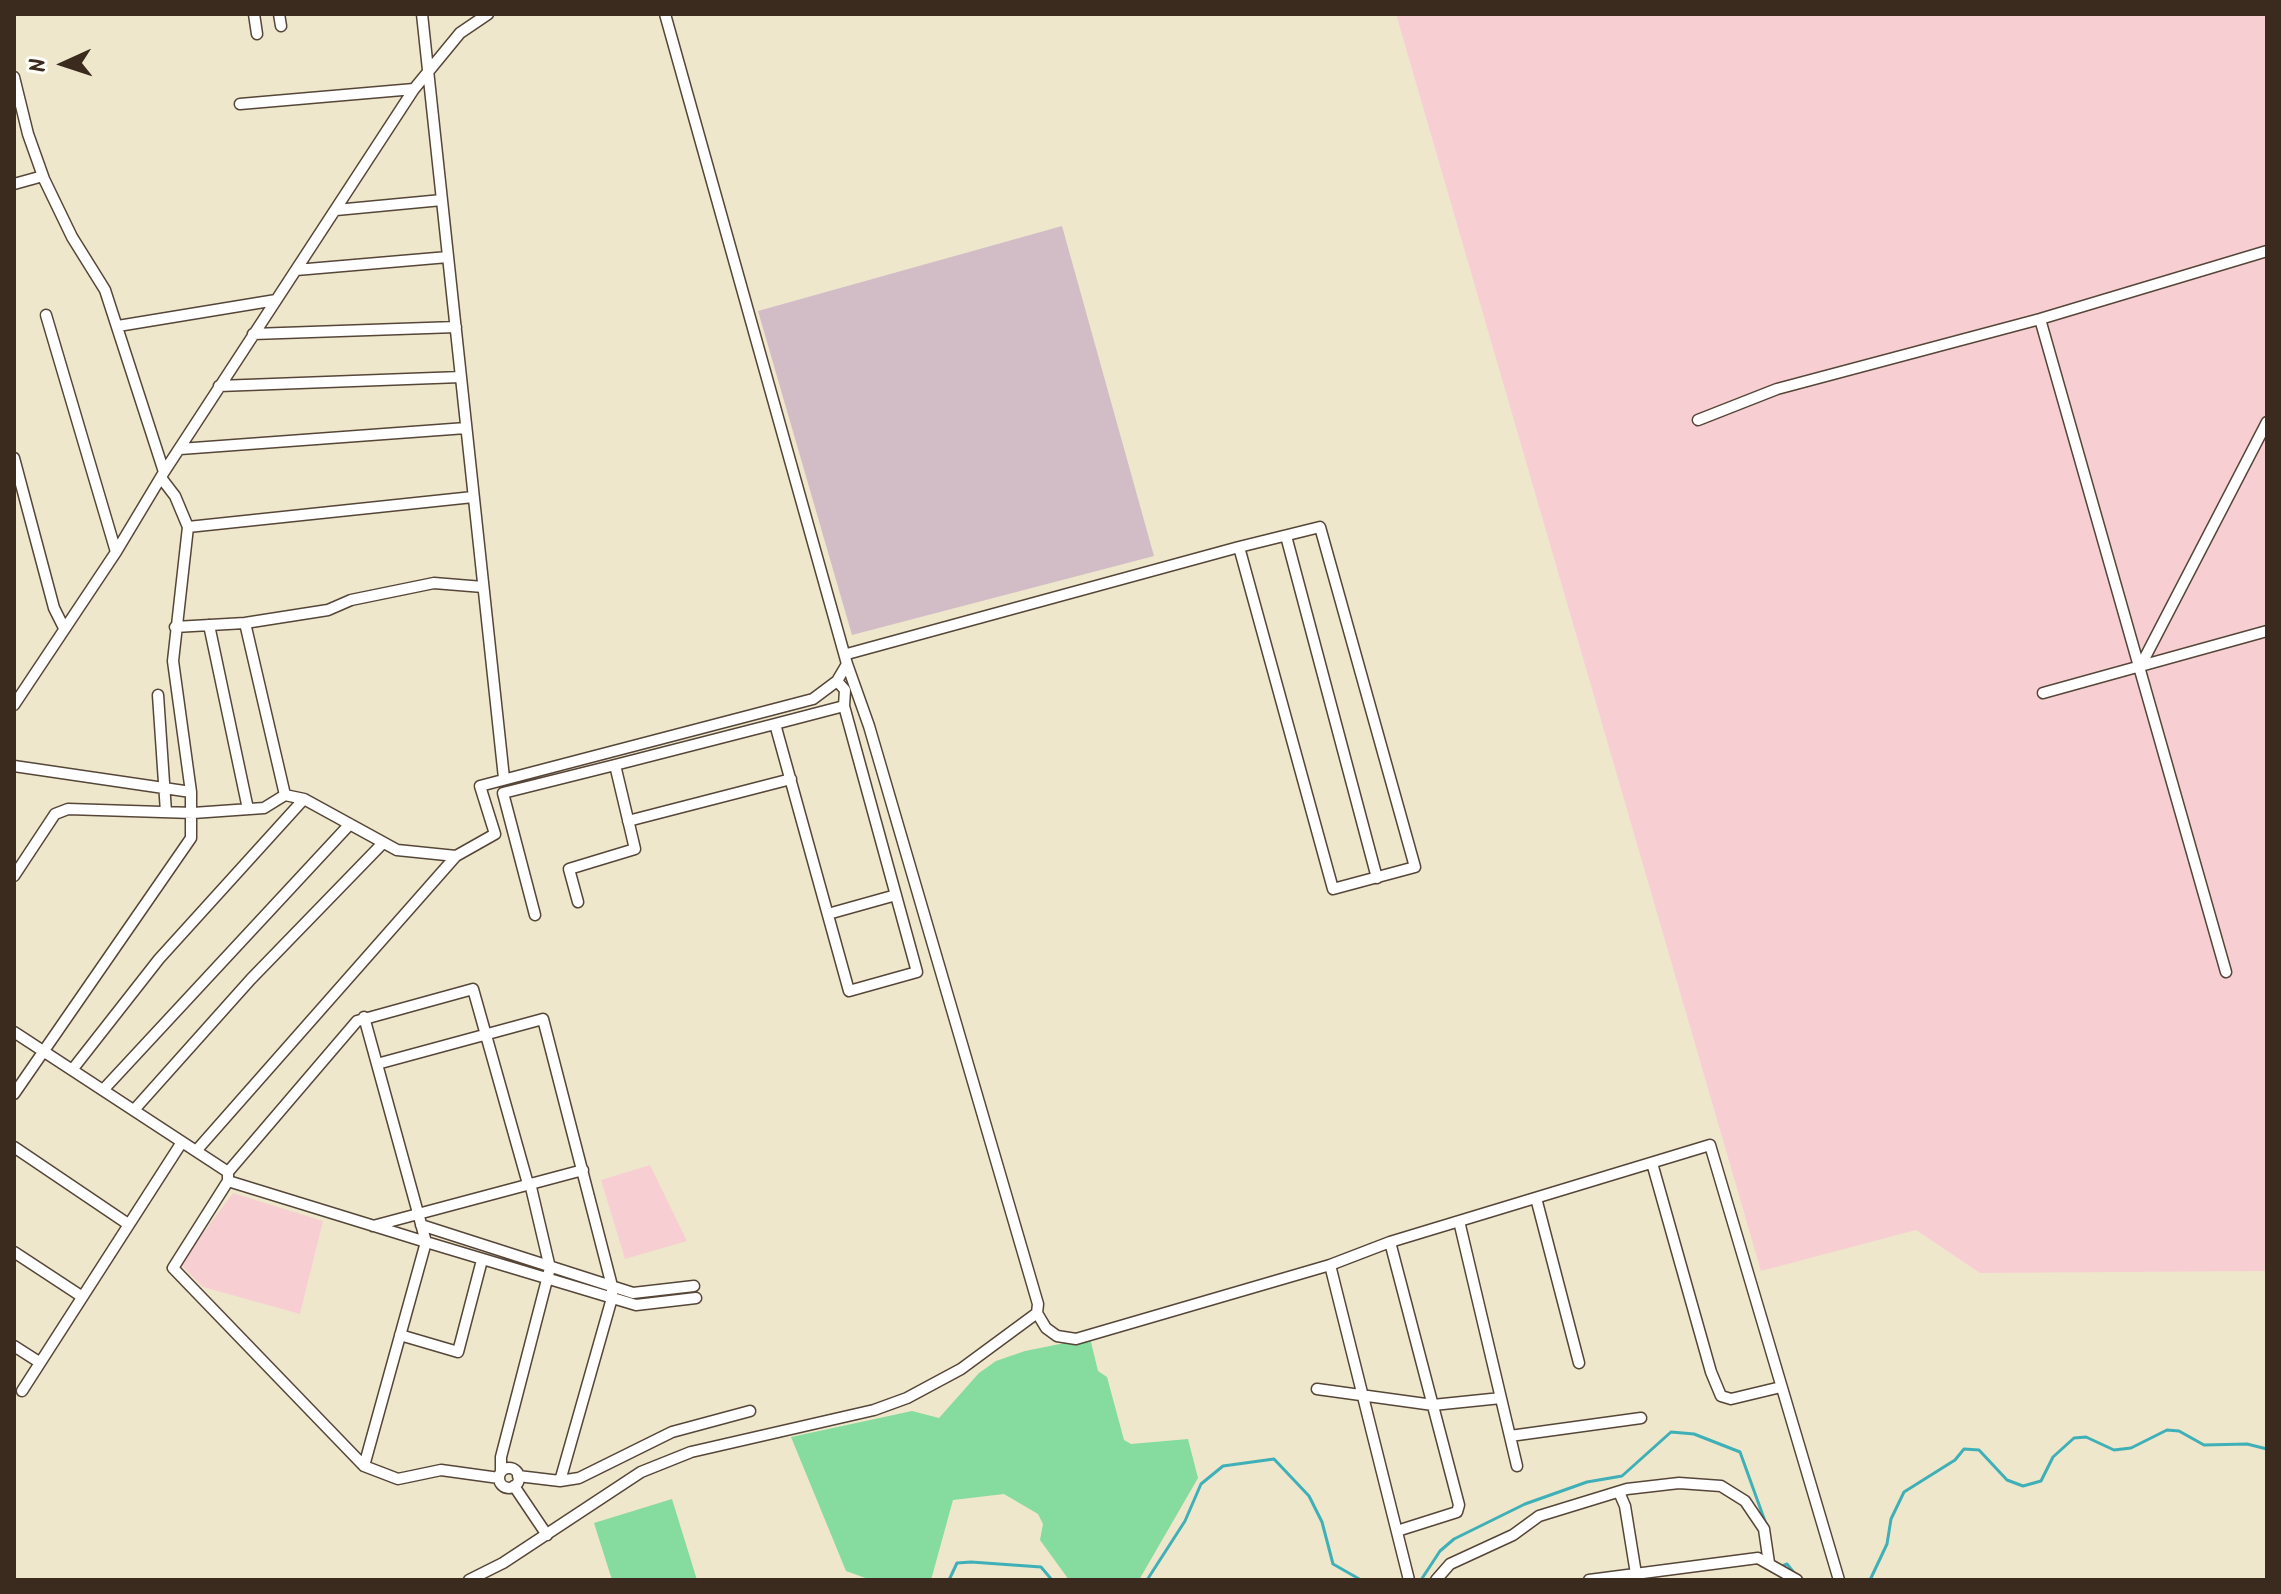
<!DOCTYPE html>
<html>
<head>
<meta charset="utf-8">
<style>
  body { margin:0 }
  #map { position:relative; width:2281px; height:1594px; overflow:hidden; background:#eee7cc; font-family:Kalam,sans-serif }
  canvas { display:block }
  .frame { position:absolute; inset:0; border:16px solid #3b2a1e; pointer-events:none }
  .north { position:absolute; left:24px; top:24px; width:80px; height:80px; -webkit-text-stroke:6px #fdfcf7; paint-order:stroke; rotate:267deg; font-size:22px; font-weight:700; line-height:32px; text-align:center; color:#3b2a1e }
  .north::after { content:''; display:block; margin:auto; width:28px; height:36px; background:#3b2a1e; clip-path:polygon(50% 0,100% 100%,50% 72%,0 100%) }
</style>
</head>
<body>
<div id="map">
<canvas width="2281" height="1594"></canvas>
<div class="frame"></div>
<div class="north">N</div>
</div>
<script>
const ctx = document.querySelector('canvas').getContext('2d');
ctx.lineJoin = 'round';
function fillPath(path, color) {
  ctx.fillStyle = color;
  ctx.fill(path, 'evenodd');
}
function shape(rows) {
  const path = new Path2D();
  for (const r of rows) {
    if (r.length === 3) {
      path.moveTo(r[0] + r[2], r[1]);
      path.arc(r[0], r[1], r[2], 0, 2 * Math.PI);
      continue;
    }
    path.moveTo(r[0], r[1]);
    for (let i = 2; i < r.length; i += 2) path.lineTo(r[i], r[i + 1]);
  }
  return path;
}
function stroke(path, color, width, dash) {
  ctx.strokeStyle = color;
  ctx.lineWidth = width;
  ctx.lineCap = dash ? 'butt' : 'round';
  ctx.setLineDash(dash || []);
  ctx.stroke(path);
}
fillPath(shape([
  [1396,14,2267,14,2267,1271,1980,1273,1916,1230,1761,1271],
  [650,1165,687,1241,625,1259,601,1180],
  [233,1193,323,1221,300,1314,203,1287,180,1264]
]), '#f7cfd3');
fillPath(shape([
  [1062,226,1154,556,852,635,758,311]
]), '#d2bdc7');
fillPath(shape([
  [1090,1338,1098,1371,1107,1377,1124,1440,1131,1444,1188,1439,1198,1478,1139,1580,1069,1580,1040,1540,1043,1524,1038,1514,1004,1494,953,1500,931,1580,871,1580,846,1571,791,1437,912,1411,939,1418,979,1373,996,1361,1025,1351],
  [672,1499,697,1580,612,1580,594,1523]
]), '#86db9e');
stroke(shape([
  [1780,1567,1787,1564,1795,1574],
  [805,1580,819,1580],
  [949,1580,957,1563,971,1562,1041,1567,1052,1580],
  [1147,1580,1185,1521,1201,1484,1223,1466,1274,1459,1309,1496,1322,1522,1333,1564,1361,1580],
  [1421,1580,1440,1551,1454,1539,1525,1504,1587,1482,1622,1476,1671,1432,1694,1434,1740,1452,1766,1524],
  [1870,1580,1887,1544,1891,1519,1904,1492,1955,1460,1964,1449,1979,1450,2007,1480,2023,1486,2041,1481,2053,1457,2074,1438,2086,1437,2114,1450,2131,1448,2167,1430,2179,1431,2204,1445,2247,1444,2267,1449]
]), '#3fb0b7', 3);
const minor = shape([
  [254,14,257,34],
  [279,14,281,26],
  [422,14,504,778],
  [14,77,28,134,44,179,72,237,105,290,164,472,116,552,14,705],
  [240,104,414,89],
  [14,184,43,176],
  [336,210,442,200],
  [296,270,448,257],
  [46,315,116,552],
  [2040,319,2226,972],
  [118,326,276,300],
  [253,334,456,327],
  [219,386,461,377],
  [1698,420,1777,389,2040,319,2267,251],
  [180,449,466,428],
  [14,458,54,608,64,628],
  [164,472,414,89,460,33,488,14],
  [188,527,473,497],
  [1286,536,1377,878],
  [245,623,285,795,304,799,397,850,456,856],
  [209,625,248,809],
  [175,627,245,623,328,610,351,600,434,583,483,587],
  [847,654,1239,547,1320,527,1415,867,1333,889,1239,547],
  [2140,667,2267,422],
  [837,681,845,690,844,706],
  [2043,693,2267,631],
  [158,695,166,812],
  [14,766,191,792],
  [628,821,791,779],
  [14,876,55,814,68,809,193,813,264,808,285,795],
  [578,902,569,869,635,849,615,765],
  [828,914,896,895],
  [535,915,503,793,615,765,775,724,844,706,917,972,849,991,775,724],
  [364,1017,426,1242,636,1305,696,1298],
  [14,1032,228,1172,228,1181,173,1268,364,1466,398,1479,441,1470,499,1478],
  [377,1064,543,1019,612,1286,612,1298,560,1481],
  [72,1070,159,959,304,799],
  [103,1090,350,824],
  [14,1094,191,838,191,792,173,661,188,527,175,496,162,479],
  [134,1110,251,979,383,843],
  [14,1147,128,1224],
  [196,1151,456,856,495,834,480,786,813,699,837,681,847,664],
  [1652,1163,1711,1372,1721,1396,1731,1399,1781,1387],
  [228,1172,357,1021,473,989,528,1184],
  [228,1181,426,1242,364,1466],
  [1536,1198,1579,1363],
  [1459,1221,1517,1466],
  [421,1225,633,1293,694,1286],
  [373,1226,583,1170],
  [1390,1242,1459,1505,1457,1512,1397,1531],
  [14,1252,81,1296],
  [1330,1265,1409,1580],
  [1037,1313,1046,1328,1057,1336,1076,1339,1330,1265,1390,1242,1710,1145,1839,1580],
  [400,1335,458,1352,482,1260],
  [14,1346,39,1362],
  [1317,1389,1433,1405,1501,1398],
  [22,1391,182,1142],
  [1510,1436,1641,1418],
  [509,1478,10],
  [501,1472,501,1457,550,1268,530,1183],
  [518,1476,560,1481,579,1478,672,1432,750,1411],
  [514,1486,547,1535],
  [1619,1492,1625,1506,1637,1580],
  [469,1580,503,1563,641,1472,691,1452,874,1410,907,1398,961,1369,1037,1313,1038,1304,869,726,847,664,665,14],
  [1436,1580,1450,1564,1513,1535,1539,1516,1627,1489,1679,1483,1721,1486,1745,1501,1764,1529,1769,1563],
  [1589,1580,1758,1558,1797,1580]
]);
stroke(minor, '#564638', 13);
stroke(minor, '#fff', 10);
</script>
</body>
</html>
